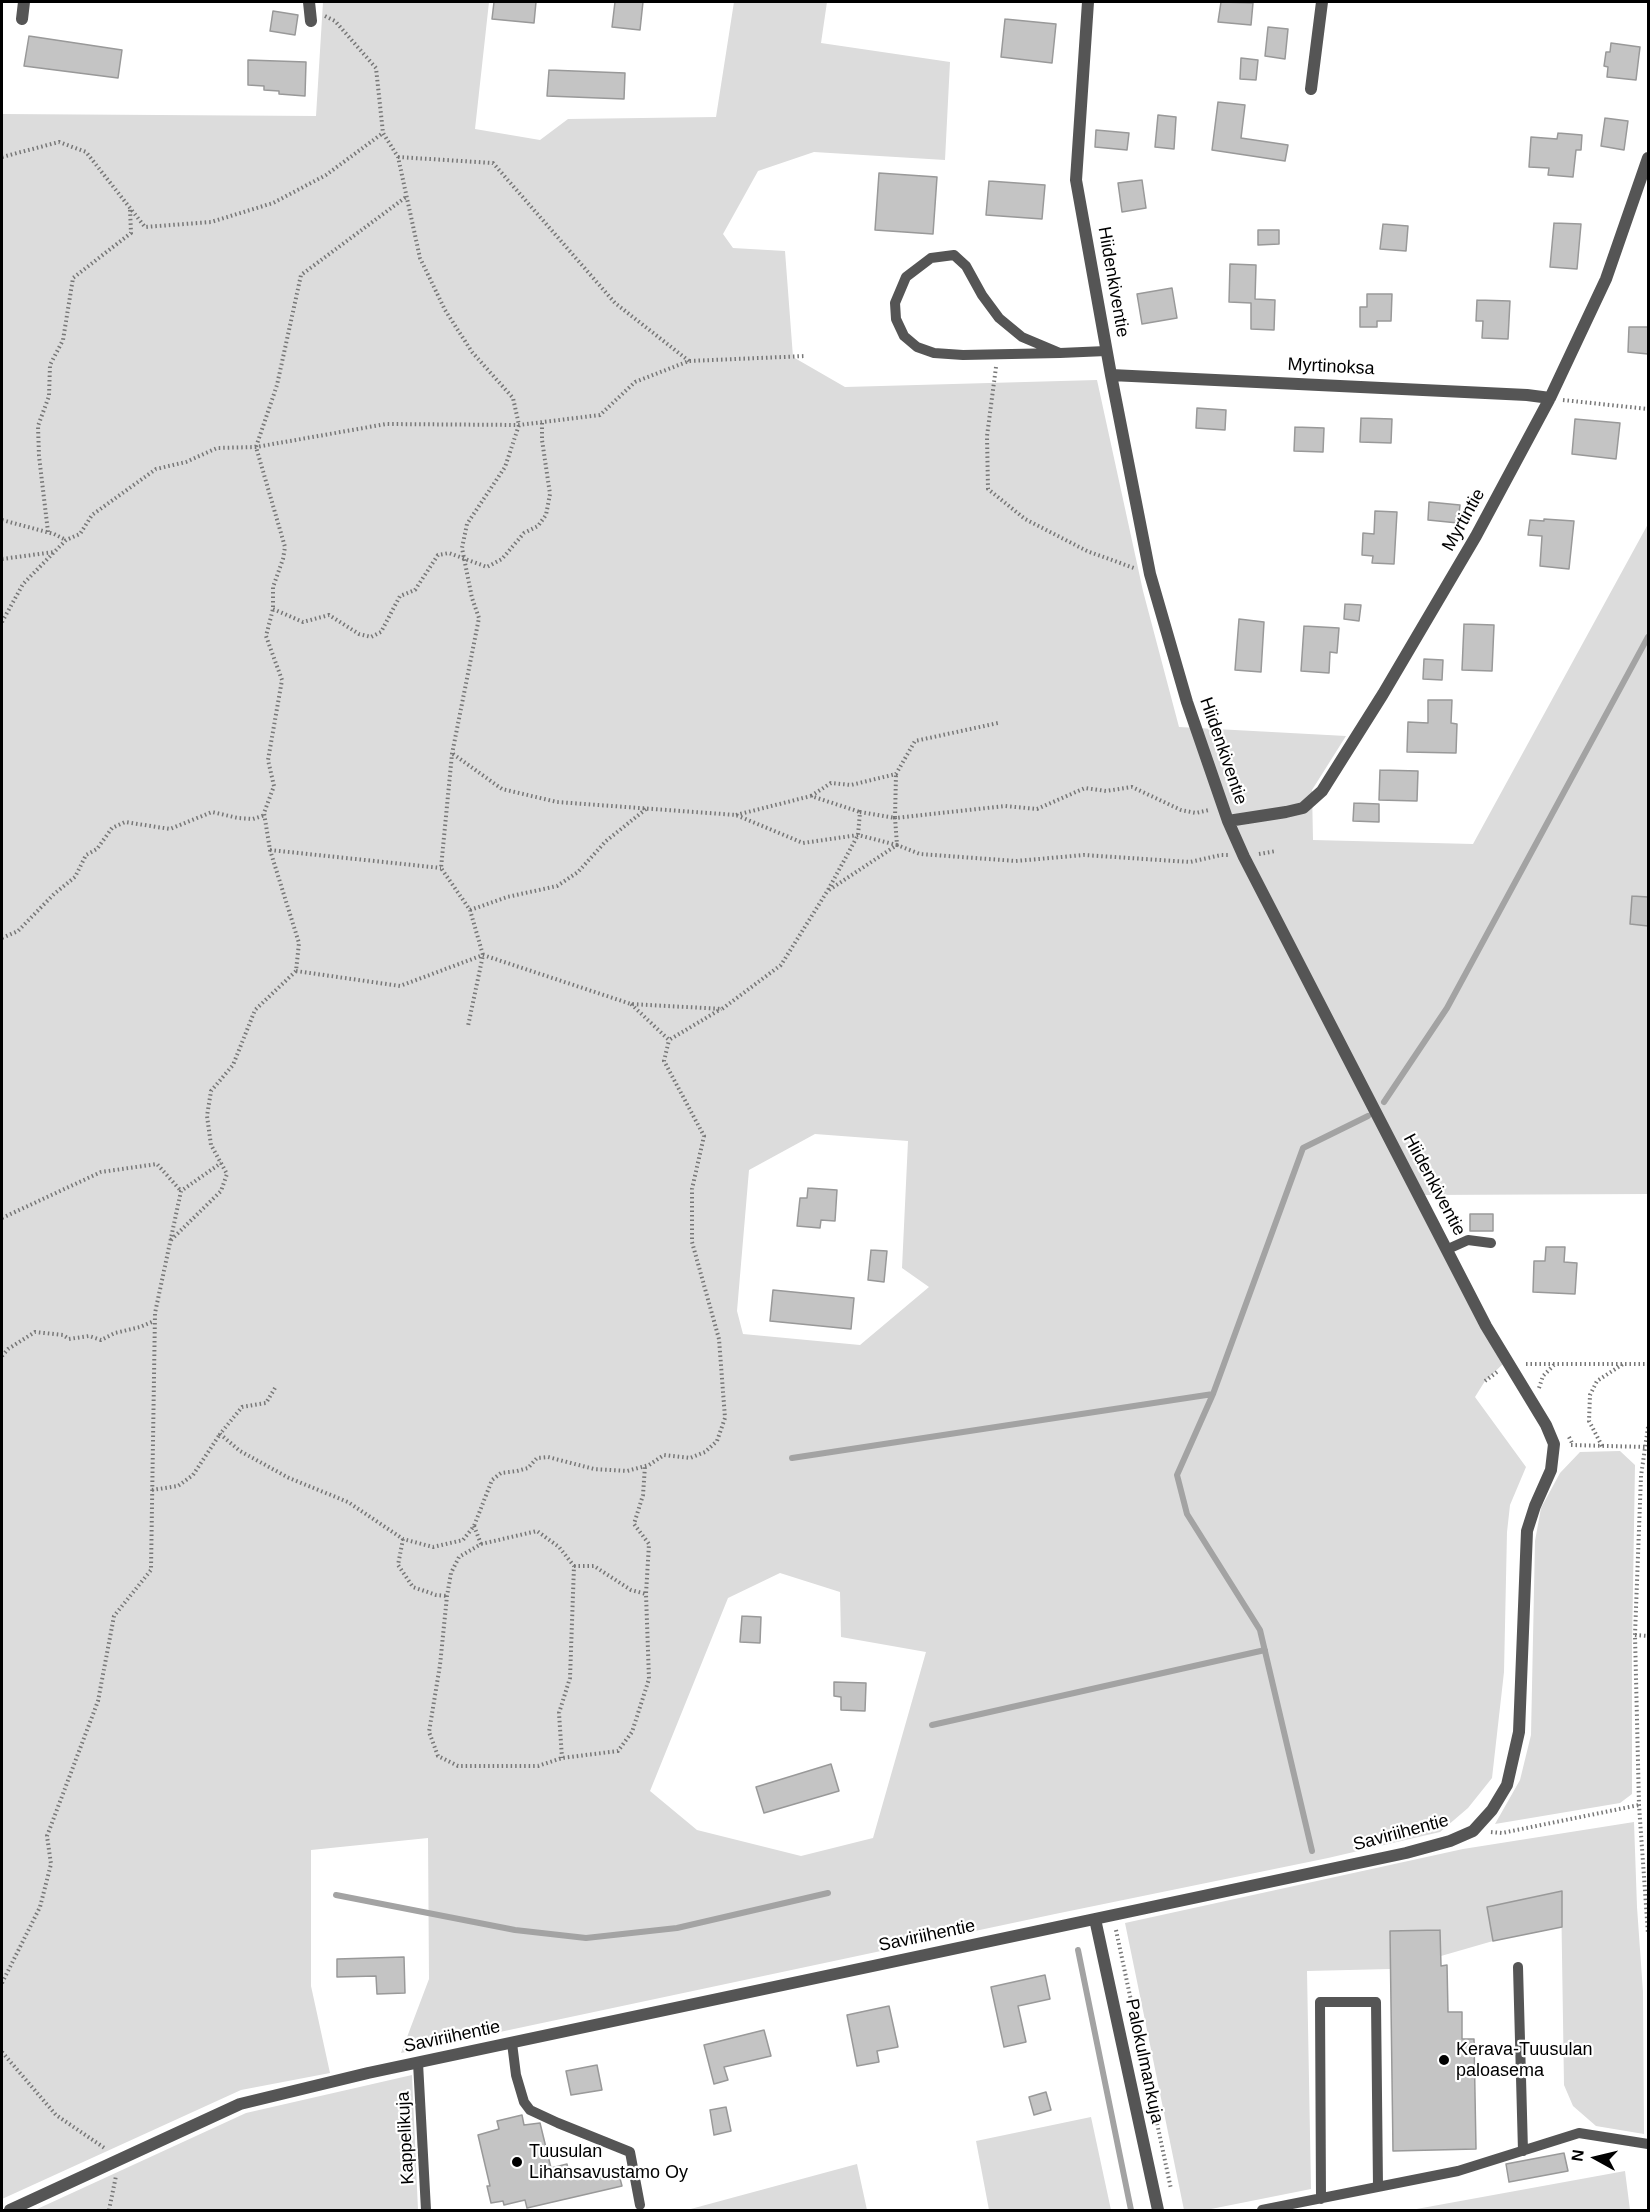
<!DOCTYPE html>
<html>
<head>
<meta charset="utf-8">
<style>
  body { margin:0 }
  #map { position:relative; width:1650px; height:2212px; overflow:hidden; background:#fff; font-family:Arial,sans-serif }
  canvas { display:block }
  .frame { position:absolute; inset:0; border:3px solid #000; pointer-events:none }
  .north { position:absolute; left:1566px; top:2128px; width:60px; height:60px; -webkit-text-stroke:4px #fff; paint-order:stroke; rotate:278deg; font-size:16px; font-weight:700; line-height:24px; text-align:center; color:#000 }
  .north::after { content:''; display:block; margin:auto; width:21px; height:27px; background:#000; clip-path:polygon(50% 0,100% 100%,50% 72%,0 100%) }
</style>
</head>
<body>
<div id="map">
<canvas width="1650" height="2212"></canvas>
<div class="frame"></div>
<div class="north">N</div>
</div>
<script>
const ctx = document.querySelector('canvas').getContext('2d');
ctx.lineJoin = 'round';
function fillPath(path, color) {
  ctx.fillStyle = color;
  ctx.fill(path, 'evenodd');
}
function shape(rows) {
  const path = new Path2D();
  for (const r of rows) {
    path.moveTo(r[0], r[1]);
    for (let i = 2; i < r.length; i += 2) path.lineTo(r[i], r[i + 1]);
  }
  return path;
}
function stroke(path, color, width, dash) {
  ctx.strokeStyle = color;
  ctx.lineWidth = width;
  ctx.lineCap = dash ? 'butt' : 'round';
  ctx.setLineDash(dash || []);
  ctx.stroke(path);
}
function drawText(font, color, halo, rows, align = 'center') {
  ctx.font = font + ' Arial,sans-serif';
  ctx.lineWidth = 4.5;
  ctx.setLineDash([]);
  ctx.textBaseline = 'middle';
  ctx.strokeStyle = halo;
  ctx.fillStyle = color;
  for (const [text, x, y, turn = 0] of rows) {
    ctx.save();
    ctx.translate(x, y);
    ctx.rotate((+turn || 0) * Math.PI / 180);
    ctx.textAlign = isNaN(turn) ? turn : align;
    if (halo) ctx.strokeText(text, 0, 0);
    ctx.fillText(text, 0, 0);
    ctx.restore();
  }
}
fillPath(shape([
  [323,2,489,2,475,129,540,140,568,119,716,117,734,2,827,2,821,43,950,62,945,160,814,152,758,171,723,234,733,248,785,251,793,357,845,387,1097,380,1143,591,1179,727,1346,736,1312,790,1313,840,1473,844,1648,524,1648,1194,1424,1195,1504,1363,1485,1381,1475,1397,1526,1467,1510,1505,1507,1532,1504,1672,1492,1778,1468,1808,1440,1832,1328,1858,1055,1914,401,2053,429,1979,428,1838,311,1850,311,1986,330,2073,241,2090,2,2199,2,114,316,116],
  [815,1134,908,1141,902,1268,929,1287,860,1345,743,1334,737,1311,749,1170],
  [780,1573,840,1592,841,1637,926,1652,873,1838,801,1856,697,1830,650,1791,728,1598],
  [1620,1451,1635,1465,1632,1647,1632,1794,1620,1803,1495,1824,1520,1780,1531,1735,1535,1541,1541,1508,1560,1473,1580,1452],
  [1634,1822,1637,1907,1643,1992,1644,2134,1596,2126,1573,2106,1564,2085,1561,1891,1487,1907,1493,1941,1441,1956,1440,1930,1390,1931,1390,1969,1307,1971,1311,2189,1206,2210,1184,2210,1125,1923,1463,1849],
  [412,2075,418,2210,35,2210,246,2113],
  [1091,2117,1111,2210,989,2210,976,2141],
  [857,2164,867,2210,687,2210],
  [1625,2171,1630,2210,1411,2210]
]), '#dcdcdc');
stroke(shape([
  [1384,1102,1447,1008,1648,637],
  [792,1458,1213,1394],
  [932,1725,1265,1650],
  [1312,1851,1260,1630,1187,1514,1177,1475,1213,1394,1303,1148,1368,1116],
  [336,1895,515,1930,586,1938,677,1928,828,1893],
  [1078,1950,1131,2210]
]), '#a3a3a3', 6);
const building = shape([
  [494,2,536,2,534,23,492,19,494,2],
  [615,2,643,2,640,30,612,27,615,2],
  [1221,2,1253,3,1251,25,1218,22,1221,2],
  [273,11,298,15,295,35,270,31,273,11],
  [1005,19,1056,24,1052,63,1001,57,1005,19],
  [1268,27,1288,29,1285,59,1265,56,1268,27],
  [29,36,122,50,118,78,24,66,29,36],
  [1611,43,1640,47,1636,80,1607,77,1608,67,1604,66,1606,52,1610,52,1611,43],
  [1241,58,1258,60,1256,80,1240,79,1241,58],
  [248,60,306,62,305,96,279,94,279,91,264,90,264,86,248,85,248,60],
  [549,70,625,73,624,99,547,96,549,70],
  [1218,102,1245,105,1241,138,1288,145,1285,161,1212,150,1218,102],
  [1158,115,1176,117,1174,149,1155,147,1158,115],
  [1605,118,1628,121,1624,150,1601,146,1605,118],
  [1096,130,1129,133,1127,150,1095,147,1096,130],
  [1558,133,1582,135,1581,150,1576,150,1573,177,1548,175,1549,168,1529,167,1531,137,1557,139,1558,133],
  [879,173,937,177,933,234,875,230,879,173],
  [1142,180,1146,208,1122,212,1118,183,1142,180],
  [989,181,1045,185,1042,219,986,215,989,181],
  [1554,223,1581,224,1577,269,1550,267,1554,223],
  [1383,224,1408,226,1406,251,1380,249,1383,224],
  [1258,230,1279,230,1279,244,1258,245,1258,230],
  [1230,264,1256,265,1255,299,1275,300,1274,330,1251,329,1251,303,1229,302,1230,264],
  [1172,288,1177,318,1142,324,1137,294,1172,288],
  [1367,294,1392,294,1391,321,1377,321,1377,327,1360,327,1360,307,1367,307,1367,294],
  [1477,300,1510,301,1508,339,1482,338,1483,321,1476,321,1477,300],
  [1629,327,1648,327,1648,354,1628,352,1629,327],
  [1197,408,1226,410,1225,430,1196,428,1197,408],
  [1361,418,1392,419,1391,443,1360,442,1361,418],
  [1575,419,1620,423,1616,459,1572,454,1575,419],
  [1295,427,1324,428,1323,452,1294,451,1295,427],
  [1429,502,1460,505,1458,523,1428,520,1429,502],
  [1375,511,1397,512,1394,564,1372,563,1373,556,1362,555,1363,533,1374,534,1375,511],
  [1544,519,1574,521,1569,569,1540,566,1542,536,1528,535,1530,520,1544,521,1544,519],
  [1345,604,1361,605,1359,621,1344,619,1345,604],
  [1239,619,1264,622,1261,672,1235,670,1239,619],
  [1464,624,1494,625,1492,671,1462,670,1464,624],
  [1304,626,1339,628,1337,653,1330,652,1329,673,1301,671,1304,626],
  [1424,659,1443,660,1442,680,1423,679,1424,659],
  [1428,700,1452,700,1451,723,1457,724,1456,753,1407,752,1408,722,1428,723,1428,700],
  [1380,770,1418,771,1417,801,1379,800,1380,770],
  [1354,803,1379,804,1379,822,1353,821,1354,803],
  [1632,896,1648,897,1648,926,1630,924,1632,896],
  [808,1188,837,1190,835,1221,821,1220,820,1228,797,1226,800,1198,807,1198,808,1188],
  [1470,1214,1493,1214,1493,1231,1470,1231,1470,1214],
  [1546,1247,1565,1247,1564,1262,1577,1263,1575,1294,1533,1292,1534,1261,1545,1261,1546,1247],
  [871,1250,887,1251,884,1282,868,1280,871,1250],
  [773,1290,854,1298,851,1329,770,1321,773,1290],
  [742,1616,761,1617,760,1643,740,1642,742,1616],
  [834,1682,866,1683,865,1711,841,1710,841,1697,834,1696,834,1682],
  [831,1764,839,1791,764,1813,756,1787,831,1764],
  [1562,1891,1562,1927,1493,1941,1487,1907,1562,1891],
  [1440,1930,1441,1966,1447,1965,1448,2012,1462,2012,1462,2039,1474,2039,1476,2149,1393,2151,1390,1931,1440,1930],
  [404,1957,405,1993,377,1994,376,1976,337,1977,337,1959,404,1957],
  [1045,1975,1050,1999,1018,2006,1026,2042,1004,2047,991,1987,1045,1975],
  [889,2006,898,2047,877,2051,879,2062,857,2066,847,2015,889,2006],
  [764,2030,771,2056,724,2067,728,2080,714,2084,704,2045,764,2030],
  [597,2065,602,2090,571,2095,566,2071,597,2065],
  [1046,2092,1051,2110,1034,2115,1029,2097,1046,2092],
  [726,2107,731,2131,714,2135,710,2110,726,2107],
  [522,2115,524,2125,540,2123,551,2168,567,2164,570,2178,617,2167,622,2186,527,2208,525,2200,504,2205,503,2201,491,2203,487,2186,490,2186,478,2135,499,2129,497,2121,522,2115],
  [1564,2153,1568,2171,1509,2182,1506,2164,1564,2153]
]);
fillPath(building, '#c4c4c4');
stroke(building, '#999', 1.5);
stroke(shape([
  [325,16,335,21,376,68,383,133,398,157,420,258,445,310,472,352,513,398,519,425,505,467,467,524,462,548,472,598,479,618,452,754,441,868,470,910,483,955,468,1026],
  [2,157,59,142,86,152,145,227,211,222,273,203,326,175,383,133],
  [398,157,493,163,615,303,689,361],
  [996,367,987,436,988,489,1025,519,1087,551,1134,568],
  [1563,400,1648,409],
  [2,520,54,534,66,540],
  [48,532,39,456,38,426,49,396,50,365,63,340,73,278,131,233,130,209],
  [2,559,54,552],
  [273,609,303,622,329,615,359,634,371,637,381,632,400,596,415,590,438,555,449,553,487,567,502,559,524,533,538,526,546,515,550,494,542,440,542,422],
  [2,622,23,584,66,540,80,534,92,515,156,469,186,462,217,448,256,447,386,424,519,425,600,415,635,382,689,361,806,356],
  [453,754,502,789,557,802,736,815,803,843,858,835,897,845,895,818,1005,806,1037,809,1085,788,1106,791,1132,787,1181,810,1196,813,1209,810],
  [811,796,831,783,851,785,896,774,915,741,998,723],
  [736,815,811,796,860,812],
  [270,850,441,868],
  [1259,854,1276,851],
  [829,890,897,845,920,854,1016,861,1084,855,1190,862,1221,855,1228,855],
  [470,910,507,897,557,886,578,872,606,841,646,809],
  [2,938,18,931,54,894,75,877,86,855,97,849,112,828,125,822,170,829,212,812,238,818,253,819,265,815],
  [296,971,400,986,483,955,631,1004,722,1009,781,965,828,890,858,835,860,812,895,818,896,774],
  [631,1004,669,1040,721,1009],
  [2,1218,101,1172,157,1164,181,1191],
  [171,1240,221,1191,227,1174,211,1145,207,1116,211,1091,233,1065,255,1010,296,971,299,943,270,850,264,813,274,786,268,760,282,680,266,636,273,609,273,587,283,559,285,547,256,447,277,385,301,275,406,197],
  [2,1356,8,1349,35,1332,63,1335,69,1339,89,1336,101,1340,115,1333,140,1327,154,1321],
  [1526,1364,1648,1364],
  [1485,1381,1497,1372],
  [275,1388,266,1403,242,1407,220,1434,240,1451,289,1478,348,1502,403,1539,433,1547,463,1540,474,1526,492,1480,501,1473,517,1471,528,1468,537,1458,548,1457,594,1469,627,1471,649,1465,664,1455,690,1458,705,1452,717,1441,725,1418,719,1339,692,1242,692,1189,704,1136,664,1061,669,1040],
  [1539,1388,1543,1376,1554,1365],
  [1648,1427,1641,1476,1635,1635,1639,1805,1648,1934],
  [1569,1437,1573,1445],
  [1571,1445,1645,1447],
  [1602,1446,1589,1421,1590,1395,1597,1381,1623,1364],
  [152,1490,178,1486,193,1475,220,1434],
  [474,1526,481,1544,459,1557,451,1573,447,1596,440,1665,429,1732,438,1756,458,1766,538,1766,562,1758,618,1751,632,1732,649,1679,646,1594,649,1544,634,1524,643,1495,645,1466],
  [403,1539,398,1565,413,1587,436,1595,447,1596],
  [481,1544,537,1531,559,1547,574,1566,570,1678,559,1713,562,1758],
  [574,1566,594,1566,631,1590,646,1594],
  [1635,1635,1648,1636],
  [1491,1832,1502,1833,1639,1805],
  [1116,1930,1171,2189],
  [2,1983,40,1907,51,1864,47,1836,98,1701,114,1616,151,1570,155,1313,181,1191,221,1163],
  [2,2052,56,2115,106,2149],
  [109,2210,116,2176]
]), '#777', 4, [1.5, 3]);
stroke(shape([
  [1060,353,1022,337,999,318,982,295,966,266,954,255,931,258,906,277,895,303,896,319,904,336,917,347,934,353,963,355,1060,353,1106,351],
  [1448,1249,1468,1240,1491,1243],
  [1518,1967,1523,2151],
  [512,2043,516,2075,524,2102,530,2110,558,2123,630,2152,640,2205],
  [418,2063,426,2210],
  [1321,2199,1320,2002,1376,2002,1378,2187],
  [1262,2210,1458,2171,1579,2133,1648,2144]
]), '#555', 10);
stroke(shape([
  [309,2,311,21],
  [22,19,24,2],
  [1311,89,1322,2],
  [1111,375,1527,395,1550,398],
  [1228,821,1286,812,1303,808,1322,791,1383,694,1476,536,1550,398,1606,279,1648,158],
  [1095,1919,1158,2210],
  [10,2210,240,2104,368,2073,1406,1853,1450,1841,1473,1831,1492,1810,1507,1785,1519,1732,1527,1531,1535,1506,1551,1470,1554,1444,1546,1425,1486,1326,1244,857,1228,821,1187,702,1150,574,1111,375,1076,180,1088,2]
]), '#555', 12);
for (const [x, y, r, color] of [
  [1444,2060,6,"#000"],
  [517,2162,6,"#000"]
]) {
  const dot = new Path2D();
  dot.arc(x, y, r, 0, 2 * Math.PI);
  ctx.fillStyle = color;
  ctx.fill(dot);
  stroke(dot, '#fff', 2);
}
drawText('18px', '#000', '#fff', [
  ["Hiidenkiventie",1113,282,80],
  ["Myrtinoksa",1331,367,3],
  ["Myrtintie",1464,520,-61],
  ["Hiidenkiventie",1223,751,71],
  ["Hiidenkiventie",1434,1185,62],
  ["Saviriihentie",1401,1833,-15],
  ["Saviriihentie",927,1936,-12],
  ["Saviriihentie",452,2037,-12],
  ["Palokulmankuja",1144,2061,78],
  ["Kappelikuja",406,2138,-93]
]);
drawText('18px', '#000', '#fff', [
  ["Kerava-Tuusulan",1456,2050],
  ["paloasema",1456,2071],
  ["Tuusulan",529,2152],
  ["Lihansavustamo Oy",529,2173]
], 'left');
</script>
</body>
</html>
